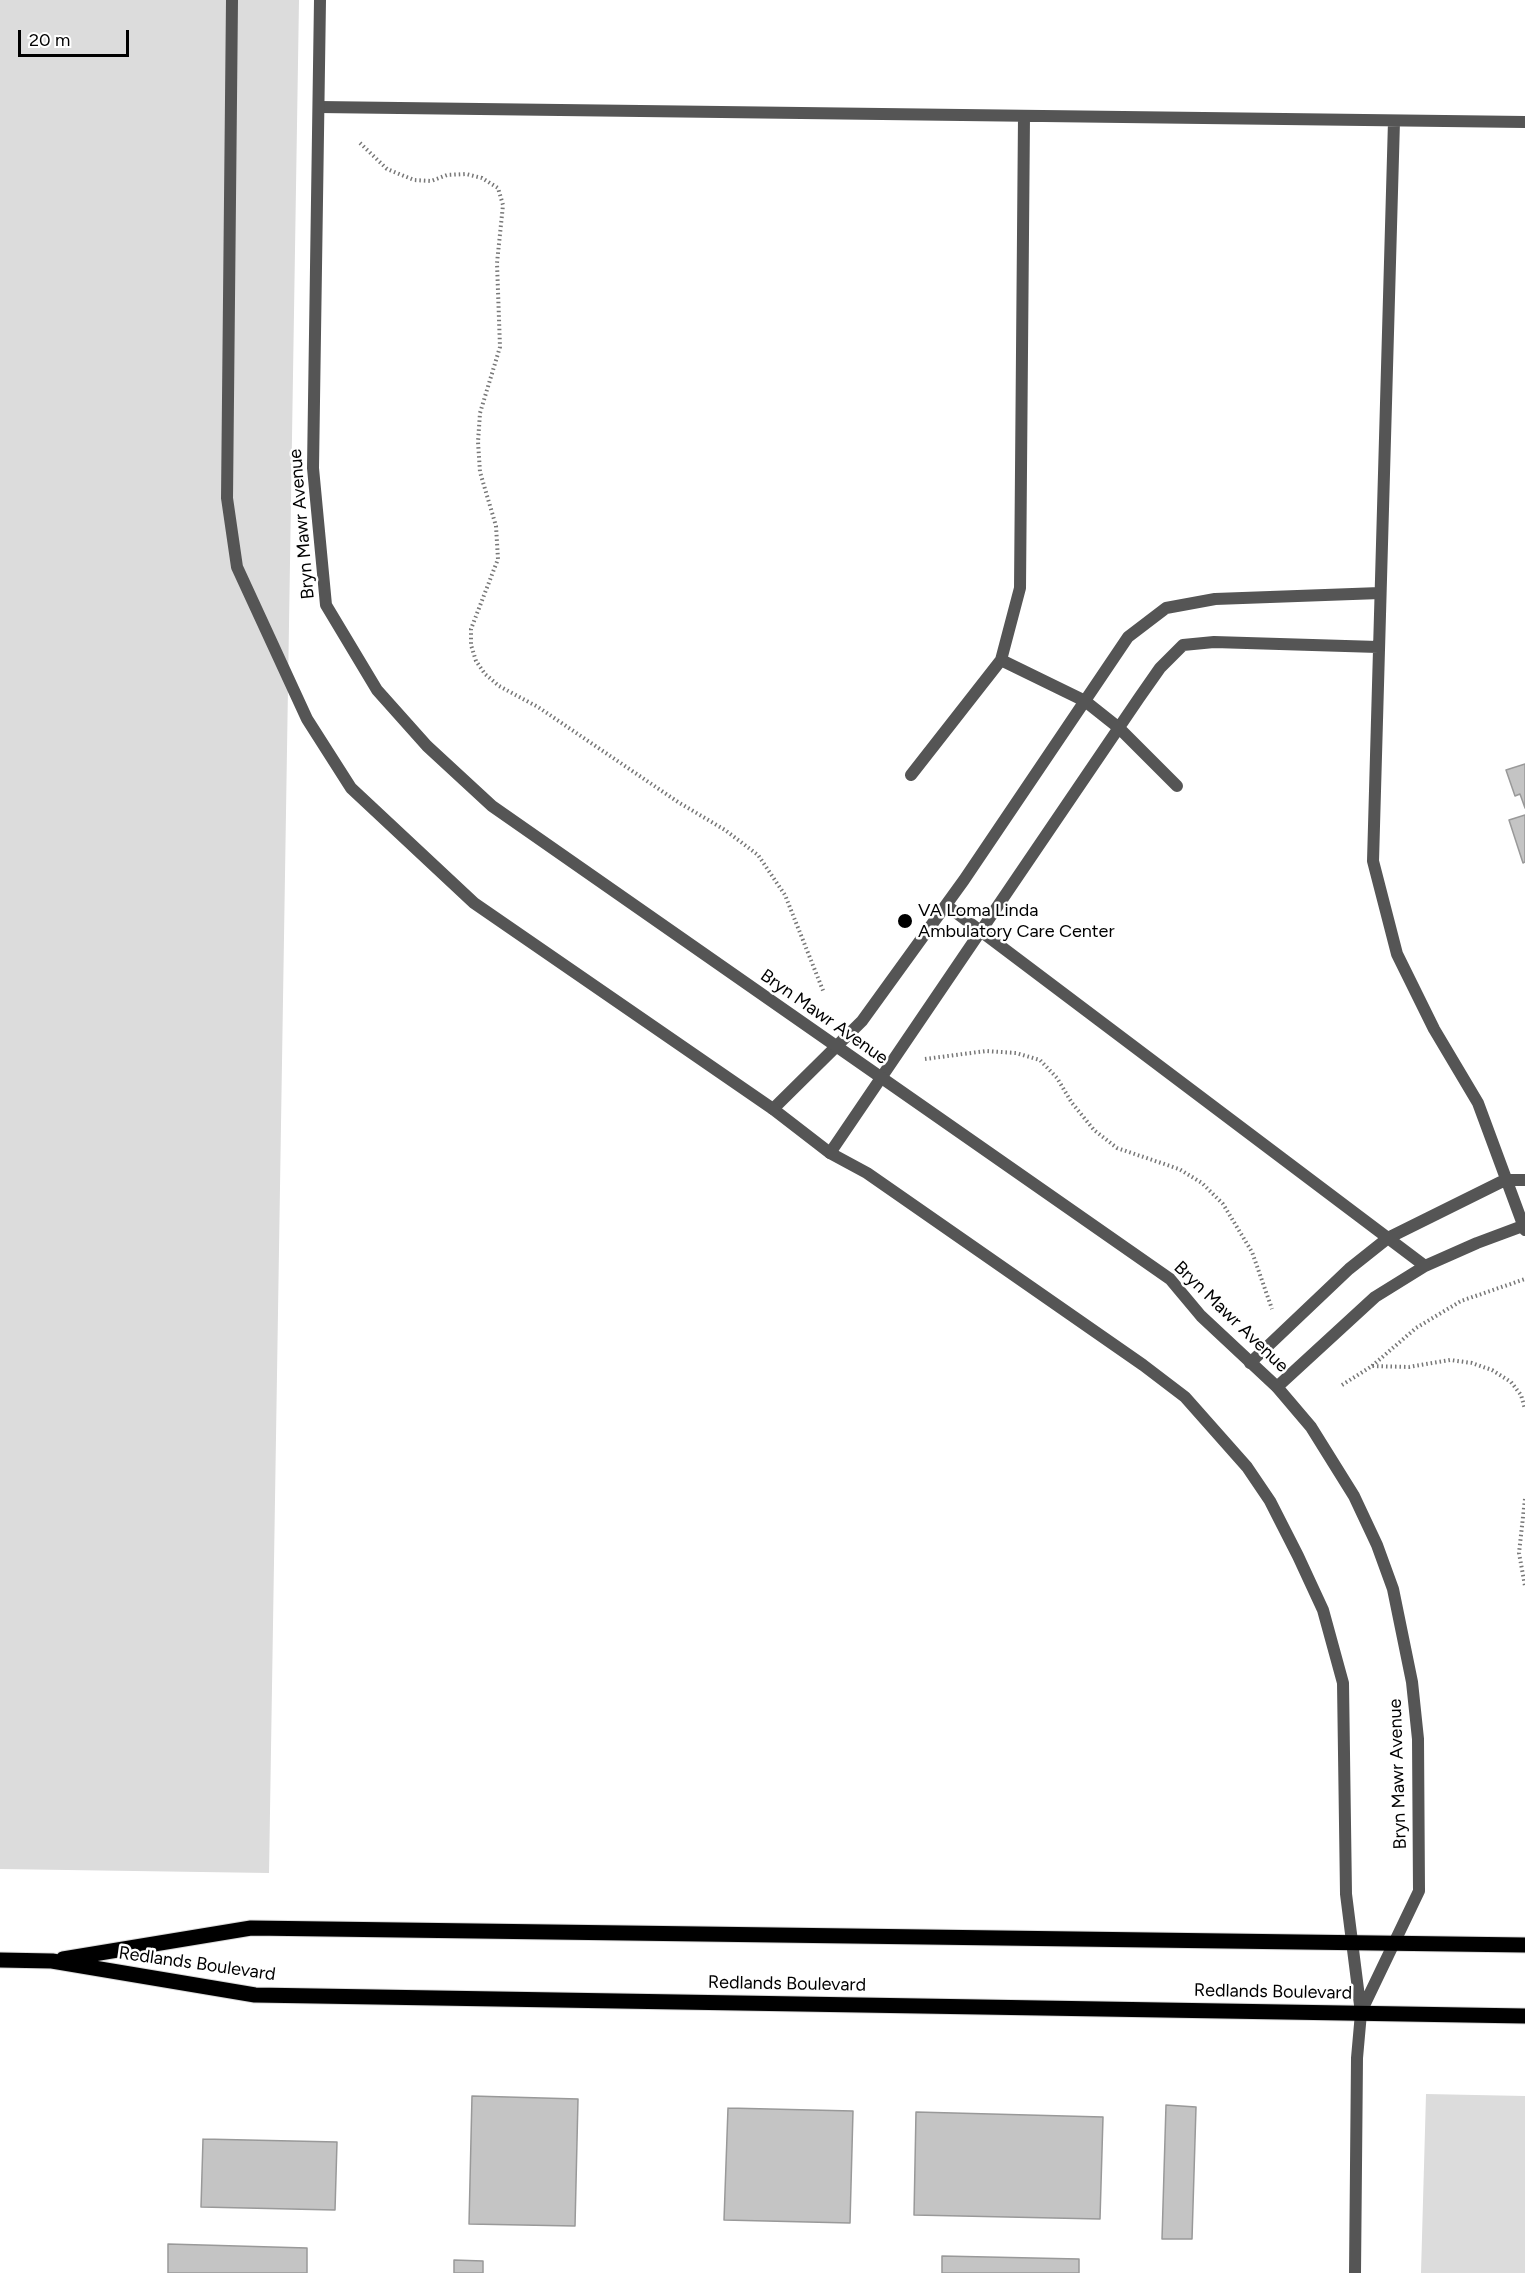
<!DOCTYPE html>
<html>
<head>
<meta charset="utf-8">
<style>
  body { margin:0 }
  #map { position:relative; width:1525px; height:2273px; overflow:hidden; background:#fff; font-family:Figtree,sans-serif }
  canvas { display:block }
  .scale { position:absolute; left:18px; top:30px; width:111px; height:27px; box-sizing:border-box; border:3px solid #000; border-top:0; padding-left:8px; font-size:18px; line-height:21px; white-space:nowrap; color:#000; -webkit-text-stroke:4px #fff; paint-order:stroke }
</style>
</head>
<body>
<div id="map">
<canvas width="1525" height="2273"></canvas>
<div class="scale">20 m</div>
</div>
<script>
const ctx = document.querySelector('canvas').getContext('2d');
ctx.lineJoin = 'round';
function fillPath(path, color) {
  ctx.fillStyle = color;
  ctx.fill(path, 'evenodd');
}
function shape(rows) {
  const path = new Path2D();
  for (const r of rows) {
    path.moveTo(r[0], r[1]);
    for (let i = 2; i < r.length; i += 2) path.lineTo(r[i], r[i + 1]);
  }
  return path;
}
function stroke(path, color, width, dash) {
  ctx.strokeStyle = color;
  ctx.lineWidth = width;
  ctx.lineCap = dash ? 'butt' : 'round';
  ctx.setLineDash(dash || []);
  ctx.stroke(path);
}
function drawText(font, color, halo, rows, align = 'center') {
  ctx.font = font + ' Figtree,sans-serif';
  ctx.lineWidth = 5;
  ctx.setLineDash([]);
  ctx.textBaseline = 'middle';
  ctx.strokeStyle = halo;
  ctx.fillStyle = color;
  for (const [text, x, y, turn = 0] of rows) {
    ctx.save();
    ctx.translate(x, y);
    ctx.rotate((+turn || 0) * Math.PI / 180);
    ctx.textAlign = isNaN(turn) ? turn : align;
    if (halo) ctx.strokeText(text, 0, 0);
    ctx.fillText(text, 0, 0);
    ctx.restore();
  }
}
fillPath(shape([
  [0,0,299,0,269,1873,0,1869],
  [1426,2094,1525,2096,1525,2273,1421,2273]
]), '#dcdcdc');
const building = shape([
  [1525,764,1525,808,1520,794,1515,796,1506,770,1525,764],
  [1525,815,1525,862,1523,863,1509,820,1525,815],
  [472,2096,578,2099,575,2226,469,2224,472,2096],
  [1166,2105,1196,2107,1192,2239,1162,2239,1166,2105],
  [728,2108,853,2111,850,2223,724,2220,728,2108],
  [916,2112,1103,2117,1100,2219,914,2215,916,2112],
  [203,2139,337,2142,335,2210,201,2207,203,2139],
  [168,2244,307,2248,307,2273,168,2273,168,2244],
  [942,2256,1079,2259,1079,2273,942,2273,942,2256],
  [454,2260,483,2261,483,2273,454,2273,454,2260]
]);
fillPath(building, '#c4c4c4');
stroke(building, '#999', 1.5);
const primary = shape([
  [63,1959,251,1928,1525,1945],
  [0,1960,52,1961,255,1995,1525,2016]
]);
stroke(primary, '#dbdbdb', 17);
stroke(shape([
  [360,143,387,169,414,180,431,181,447,175,466,174,482,178,498,188,503,205,497,263,500,347,480,413,478,442,480,472,496,526,498,559,471,629,471,645,476,661,485,674,499,686,538,707,678,802,725,830,758,855,785,895,824,993],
  [925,1059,986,1051,1016,1053,1040,1060,1057,1078,1072,1103,1094,1130,1117,1148,1179,1169,1202,1183,1223,1204,1252,1252,1272,1309],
  [1372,1366,1416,1328,1461,1301,1525,1279],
  [1342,1385,1372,1366,1409,1367,1450,1360,1472,1363,1492,1370,1511,1382,1521,1395,1525,1409],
  [1525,1499,1519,1553,1525,1586]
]), '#777', 4, [1.5, 3]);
stroke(shape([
  [319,107,1525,122],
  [1394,121,1373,861,1397,954,1434,1029,1478,1103,1525,1230],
  [1001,660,1085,701,1119,728,1177,786],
  [911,775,1001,660,1020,588,1024,116],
  [946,905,1425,1266],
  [773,1109,862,1021,964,880,1128,637,1166,608,1215,599,1380,593],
  [830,1153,1139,698,1160,668,1183,645,1214,642,1378,647],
  [1250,1363,1349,1269,1388,1238,1505,1180,1525,1180],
  [1277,1387,1375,1297,1425,1266,1477,1243,1525,1225]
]), '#555', 12);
stroke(shape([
  [232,0,227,498,237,567,307,719,351,788,474,903,773,1109,830,1153,867,1173,1143,1365,1185,1397,1247,1467,1270,1501,1298,1556,1323,1610,1343,1683,1346,1894,1361,2013,1357,2058,1355,2273],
  [320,0,313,468,326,605,377,690,427,746,492,806,1170,1279,1201,1316,1277,1387,1311,1427,1354,1496,1377,1545,1393,1589,1412,1682,1418,1739,1419,1891,1361,2012]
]), '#555', 12);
stroke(primary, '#000', 15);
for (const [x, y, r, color] of [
  [905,921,8,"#000"]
]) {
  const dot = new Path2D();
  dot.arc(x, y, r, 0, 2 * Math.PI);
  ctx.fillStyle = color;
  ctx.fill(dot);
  stroke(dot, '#fff', 2);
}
drawText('18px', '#000', '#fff', [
  ["Bryn Mawr Avenue",302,524,-95],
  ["Bryn Mawr Avenue",824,1017,35],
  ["Bryn Mawr Avenue",1231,1317,44],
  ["Bryn Mawr Avenue",1398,1774,-92],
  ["Redlands Boulevard",197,1964,8],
  ["Redlands Boulevard",787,1984,1],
  ["Redlands Boulevard",1273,1992,1]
]);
drawText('18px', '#000', '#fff', [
  ["VA Loma Linda",918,911],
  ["Ambulatory Care Center",918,932]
], 'left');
</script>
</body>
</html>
